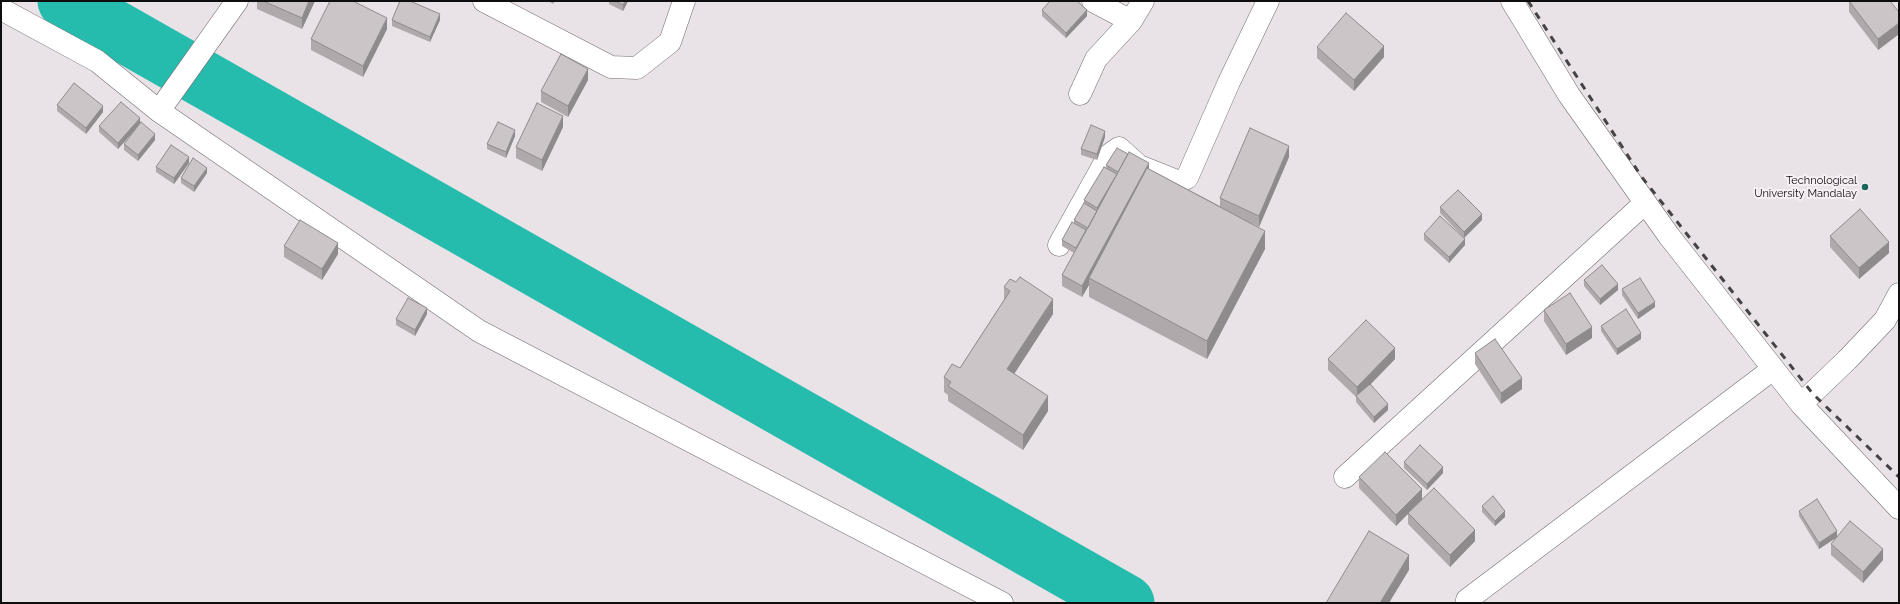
<!DOCTYPE html>
<html>
<head>
<meta charset="utf-8">
<style>
  body { margin:0 }
  #map { position:relative; width:1900px; height:604px; overflow:hidden; background:#e9e2e6; font-family:Raleway,sans-serif }
  canvas { display:block }
  .frame { position:absolute; inset:0; border:2px solid #0f0d0e; pointer-events:none }
</style>
</head>
<body>
<div id="map">
<canvas width="1900" height="604"></canvas>
<div class="frame"></div>
</div>
<script>
const ctx = document.querySelector('canvas').getContext('2d');
ctx.lineJoin = 'round';
function shape(rows) {
  const path = new Path2D();
  for (const r of rows) {
    path.moveTo(r[0], r[1]);
    for (let i = 2; i < r.length; i += 2) path.lineTo(r[i], r[i + 1]);
  }
  return path;
}
function stroke(path, color, width, dash) {
  ctx.strokeStyle = color;
  ctx.lineWidth = width;
  ctx.lineCap = dash ? 'butt' : 'round';
  ctx.setLineDash(dash || []);
  ctx.stroke(path);
}
function fillPath(path, color) {
  ctx.fillStyle = color;
  ctx.fill(path, 'evenodd');
}
function drawText(font, color, halo, rows, align = 'center') {
  ctx.font = font + ' Raleway,sans-serif';
  ctx.lineWidth = 4;
  ctx.setLineDash([]);
  ctx.textBaseline = 'middle';
  ctx.strokeStyle = halo;
  ctx.fillStyle = color;
  for (const [text, x, y, turn = 0] of rows) {
    ctx.save();
    ctx.translate(x, y);
    ctx.rotate((+turn || 0) * Math.PI / 180);
    ctx.textAlign = isNaN(turn) ? turn : align;
    if (halo) ctx.strokeText(text, 0, 0);
    ctx.fillText(text, 0, 0);
    ctx.restore();
  }
}
stroke(shape([
  [66,1,1126,603]
]), '#26bcad', 57);
const minor = shape([
  [484,1,611,67,637,68,670,42,684,1],
  [1093,1,1131,21],
  [1512,1,1569,95,1669,236,1801,404,1899,508],
  [1,9,97,61,159,111,479,331,1002,603],
  [1080,94,1096,59,1131,21,1143,1],
  [159,111,237,1],
  [1059,245,1109,155,1119,148,1139,166,1174,180,1180,181,1187,178,1229,82,1268,1],
  [1801,404,1847,360,1885,320,1899,294],
  [1345,477,1645,203],
  [1467,600,1773,369]
]);
stroke(minor, '#736d70', 23);
stroke(minor, '#fff', 22);
stroke(shape([
  [1528,1,1641,176,1813,394,1899,477]
]), '#464344', 3, [7, 7]);
fillPath(shape([
  [257,1,315,1,302,29,257,9],
  [548,1,555,1,553,4],
  [609,1,628,1,623,11,609,4],
  [1849,1,1899,12,1899,34,1878,50,1849,12],
  [1042,10,1087,16,1066,38,1042,16],
  [392,20,440,20,430,42,392,26],
  [387,29,363,77,311,50,311,39],
  [1317,47,1384,57,1354,91,1317,58],
  [588,80,568,117,541,102,541,91],
  [57,105,103,112,86,134,57,111],
  [140,124,118,149,99,132,99,126],
  [563,127,542,171,516,158,516,147],
  [515,136,506,158,487,149,487,144],
  [1105,137,1097,160,1081,155,1081,149],
  [155,140,138,161,124,150,124,144],
  [1289,157,1259,227,1253,224,1265,249,1207,359,1089,297,1089,285,1082,297,1062,286,1062,275,1074,253,1062,246,1062,240,1074,223,1074,220,1084,204,1084,200,1106,168,1106,165,1149,169,1220,206,1220,198],
  [189,163,174,184,156,172,156,167],
  [207,173,194,192,181,183,181,178],
  [1440,207,1482,220,1464,238,1440,213],
  [1424,234,1465,245,1449,263,1424,240],
  [1830,236,1889,253,1859,279,1830,247],
  [284,246,338,254,322,280,284,257],
  [1584,280,1618,290,1600,305,1584,286],
  [1004,287,1053,314,1014,374,1048,411,1023,450,948,401,948,395,944,392,944,377,960,368,1004,300],
  [1622,289,1655,307,1638,319,1622,295],
  [1544,310,1592,338,1566,355,1544,321],
  [427,314,415,336,396,325,396,319],
  [1601,326,1641,339,1617,355,1601,331],
  [1475,353,1522,389,1501,404,1475,364],
  [1328,359,1395,359,1371,384,1388,410,1374,423,1356,402,1356,397,1328,370],
  [1404,462,1443,473,1427,490,1404,468],
  [1359,477,1422,500,1475,541,1450,567,1408,524,1408,513,1396,526,1359,488],
  [1482,506,1505,517,1495,526,1482,512],
  [1799,511,1837,536,1883,560,1863,583,1831,555,1831,544,1836,538,1819,549,1799,516]
]), '#afa9ac');
fillPath(shape([
  [309,1,315,1,302,29,302,18],
  [625,1,628,1,623,11,623,5],
  [1087,10,1087,16,1066,38,1066,33],
  [440,14,440,20,430,42,430,37],
  [387,18,387,29,363,77,363,66],
  [1899,23,1899,34,1878,50,1878,39],
  [1384,46,1384,57,1354,91,1354,80],
  [588,69,588,80,568,117,568,106],
  [103,106,103,112,86,134,86,128],
  [563,116,563,127,542,171,542,160],
  [140,118,140,124,118,149,118,143],
  [515,130,515,136,506,158,506,152],
  [1105,131,1105,137,1097,160,1097,154],
  [155,134,155,140,138,161,138,155],
  [1289,146,1289,157,1259,227,1259,216],
  [189,157,189,163,174,184,174,178],
  [1149,163,1149,174,1089,278,1089,285,1082,297,1082,286],
  [207,168,207,173,194,192,194,186],
  [1117,174,1097,214,1097,208],
  [1482,214,1482,220,1464,238,1464,232],
  [1265,231,1265,249,1207,359,1207,341],
  [1465,239,1465,245,1449,263,1449,257],
  [1889,242,1889,253,1859,279,1859,268],
  [338,243,338,254,322,280,322,269],
  [1618,284,1618,290,1600,305,1600,299],
  [1053,299,1053,314,1007,385,1007,369],
  [1655,302,1655,307,1638,319,1638,313],
  [427,308,427,314,415,336,415,330],
  [1592,327,1592,338,1566,355,1566,344],
  [1641,333,1641,339,1617,355,1617,349],
  [1395,348,1395,359,1357,398,1357,387],
  [1522,378,1522,389,1501,404,1501,393],
  [1048,396,1048,411,1023,450,1023,435],
  [1388,404,1388,410,1374,423,1374,417],
  [1443,467,1443,473,1427,490,1427,484],
  [1422,489,1422,500,1396,526,1396,515],
  [1505,511,1505,517,1495,526,1495,521],
  [1475,530,1475,541,1450,567,1450,555],
  [1837,531,1837,537,1819,549,1819,543],
  [1883,549,1883,560,1863,583,1863,572],
  [1409,555,1409,570,1389,603,1380,603]
]), '#8f8a8c');
const building = shape([
  [263,1,309,1,302,18,263,1],
  [330,1,353,1,387,18,363,66,311,39,330,1],
  [400,1,410,1,440,14,430,37,392,20,400,1],
  [616,1,625,1,623,5,616,1],
  [1050,1,1077,1,1087,10,1066,33,1042,10,1050,1],
  [1849,1,1890,1,1899,12,1899,23,1878,39,1849,1],
  [1346,13,1384,46,1354,80,1317,47,1346,13],
  [561,54,588,69,568,106,541,91,561,54],
  [74,83,103,106,86,128,57,105,74,83],
  [121,102,140,118,118,143,99,126,121,102],
  [537,103,563,116,542,160,516,147,537,103],
  [141,122,155,134,138,155,124,144,141,122],
  [498,122,515,130,506,152,487,144,498,122],
  [1091,125,1105,131,1097,154,1081,149,1091,125],
  [1250,128,1289,146,1259,216,1220,198,1250,128],
  [171,145,189,157,174,178,156,167,171,145],
  [1117,148,1128,154,1118,172,1106,165,1117,148],
  [1129,152,1149,163,1082,286,1062,275,1129,152],
  [193,158,207,168,194,186,181,178,193,158],
  [1104,167,1117,174,1097,208,1084,200,1104,167],
  [1147,168,1265,231,1207,341,1089,278,1147,168],
  [1458,190,1482,214,1464,232,1440,207,1458,190],
  [1084,203,1097,211,1088,228,1074,220,1084,203],
  [1860,209,1889,242,1859,268,1830,236,1860,209],
  [1440,216,1465,239,1449,257,1424,234,1440,216],
  [300,220,338,243,322,269,284,246,300,220],
  [1072,222,1086,230,1076,248,1062,240,1072,222],
  [1602,265,1618,284,1600,299,1584,280,1602,265],
  [1020,277,1053,299,1007,369,1048,396,1023,435,948,386,951,382,944,377,952,364,960,368,1010,291,1004,287,1010,279,1016,282,1020,277],
  [1640,278,1655,302,1638,313,1622,289,1640,278],
  [1570,293,1592,327,1566,344,1544,310,1570,293],
  [408,298,427,308,415,330,396,319,408,298],
  [1626,309,1641,333,1617,349,1601,326,1626,309],
  [1366,320,1395,348,1357,387,1328,359,1366,320],
  [1495,339,1522,378,1501,393,1475,353,1495,339],
  [1370,384,1388,404,1374,417,1356,396,1370,384],
  [1420,445,1443,467,1427,484,1404,462,1420,445],
  [1385,452,1422,489,1396,515,1359,477,1385,452],
  [1434,488,1475,530,1450,555,1408,513,1434,488],
  [1493,496,1505,511,1495,521,1482,506,1493,496],
  [1817,499,1837,531,1819,543,1799,511,1817,499],
  [1850,521,1883,549,1863,572,1831,544,1850,521],
  [1369,531,1409,555,1380,603,1326,603,1369,531]
]);
fillPath(building, '#ccc5c8');
stroke(building, '#8f8a8c', 1);
for (const [x, y, r, color] of [
  [1865,187,4,"#1b655d"]
]) {
  const dot = new Path2D();
  dot.arc(x, y, r, 0, 2 * Math.PI);
  ctx.fillStyle = color;
  ctx.fill(dot);
  stroke(dot, '#f7eff3', 1.5);
}
drawText('11px', '#0f0d0e', '#f7eff3', [
  ["Technological",1857,181],
  ["University Mandalay",1857,194]
], 'right');
</script>
</body>
</html>
